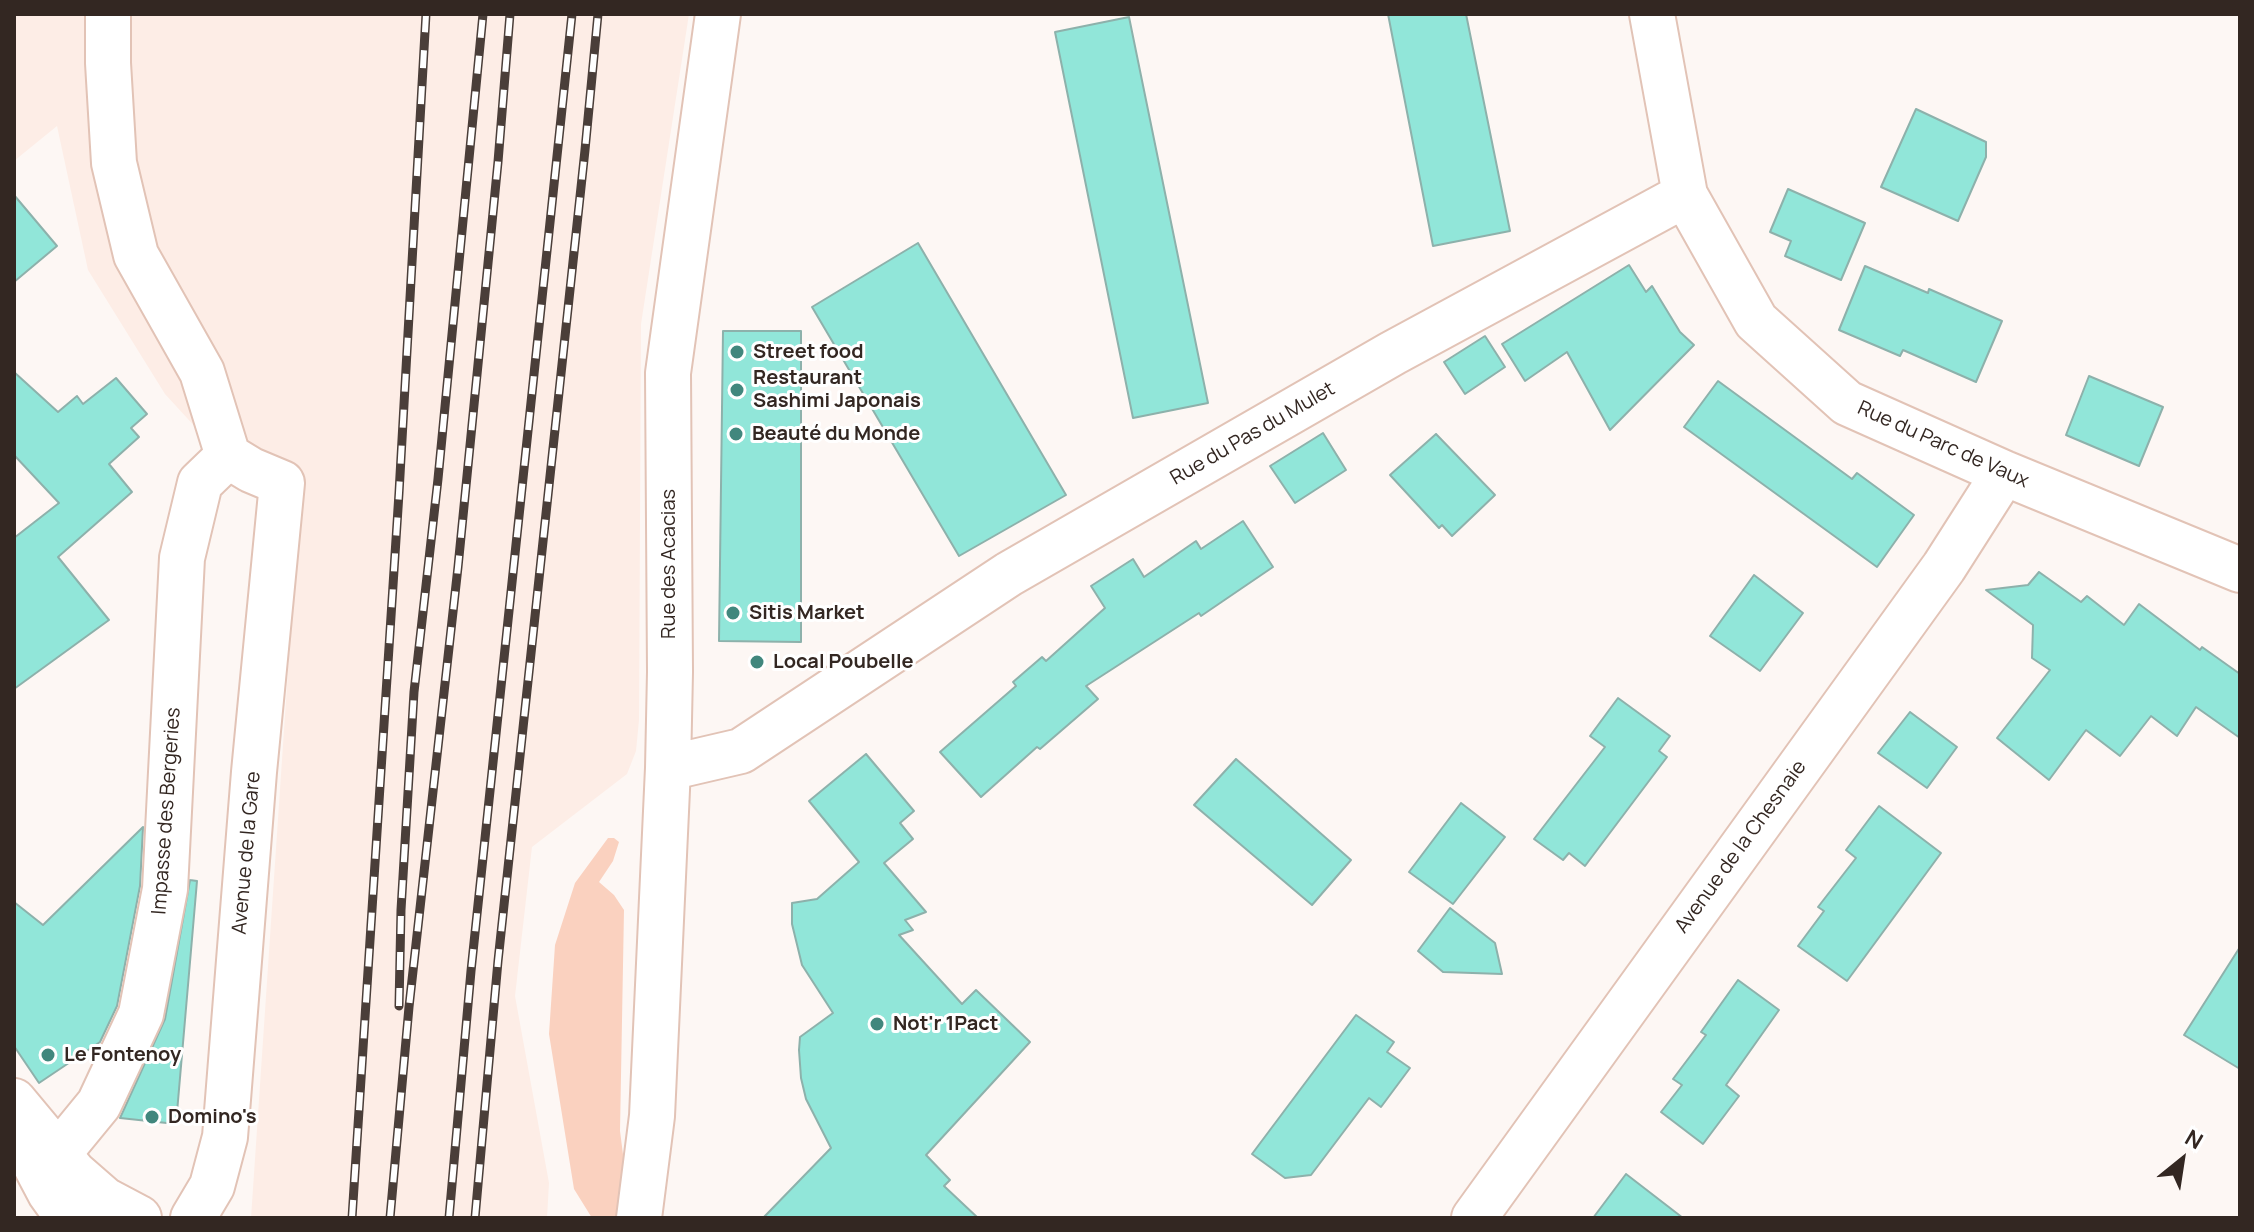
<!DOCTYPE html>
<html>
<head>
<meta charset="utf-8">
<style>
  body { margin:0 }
  #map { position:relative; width:2254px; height:1232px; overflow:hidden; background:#fdf7f4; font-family:Manrope,sans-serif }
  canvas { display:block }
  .frame { position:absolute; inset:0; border:16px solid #332722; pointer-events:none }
  .north { position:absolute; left:2142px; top:1120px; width:80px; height:80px; -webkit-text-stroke:6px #fff; paint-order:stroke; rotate:30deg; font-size:22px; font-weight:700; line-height:32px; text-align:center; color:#332722 }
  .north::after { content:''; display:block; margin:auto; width:28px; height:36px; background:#332722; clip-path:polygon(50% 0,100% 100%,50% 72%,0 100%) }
</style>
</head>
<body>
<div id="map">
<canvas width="2254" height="1232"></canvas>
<div class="frame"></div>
<div class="north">N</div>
</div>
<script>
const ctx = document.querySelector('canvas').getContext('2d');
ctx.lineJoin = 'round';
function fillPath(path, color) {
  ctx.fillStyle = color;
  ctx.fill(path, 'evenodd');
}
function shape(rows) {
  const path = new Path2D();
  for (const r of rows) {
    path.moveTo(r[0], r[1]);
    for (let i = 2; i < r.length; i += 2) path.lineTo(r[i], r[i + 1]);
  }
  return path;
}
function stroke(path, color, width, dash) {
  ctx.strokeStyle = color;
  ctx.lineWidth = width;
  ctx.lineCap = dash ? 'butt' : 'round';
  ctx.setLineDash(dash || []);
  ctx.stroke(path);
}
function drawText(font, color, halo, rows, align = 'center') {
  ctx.font = font + ' Manrope,sans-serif';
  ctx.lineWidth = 6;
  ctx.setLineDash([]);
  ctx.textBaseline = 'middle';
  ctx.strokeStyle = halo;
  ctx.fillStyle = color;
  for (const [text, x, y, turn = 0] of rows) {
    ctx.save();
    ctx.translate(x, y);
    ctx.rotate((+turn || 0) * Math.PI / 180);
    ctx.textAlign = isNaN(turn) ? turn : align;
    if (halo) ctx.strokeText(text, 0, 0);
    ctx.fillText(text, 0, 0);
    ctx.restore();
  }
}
fillPath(shape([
  [14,14,689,14,641,324,639,720,636,751,627,774,532,847,515,996,549,1183,547,1218,251,1218,297,538,165,394,88,270,57,126,14,161]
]), '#fdede6');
fillPath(shape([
  [608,838,614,838,619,842,613,861,599,882,614,895,624,910,620,1131,625,1170,617,1215,614,1218,592,1218,574,1189,549,1034,555,945,575,883]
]), '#fad1bf');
const building = shape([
  [1388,14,1466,14,1510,231,1433,246,1388,14],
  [1129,17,1208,403,1133,418,1055,32,1129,17],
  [1916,109,1986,142,1986,157,1958,221,1881,187,1916,109],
  [1788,189,1865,223,1841,280,1785,256,1791,241,1770,232,1788,189],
  [14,195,57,246,14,282,14,195],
  [918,243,1066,495,959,556,812,307,918,243],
  [1629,265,1646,292,1652,286,1680,332,1694,345,1610,430,1567,352,1525,381,1502,344,1629,265],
  [1865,266,1928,293,1929,289,2002,321,1976,382,1903,350,1900,356,1839,330,1865,266],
  [723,331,801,331,801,642,719,641,723,331],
  [1485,336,1505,367,1465,394,1444,362,1485,336],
  [14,372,58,412,77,396,83,404,116,378,147,414,131,428,139,437,109,464,132,492,58,557,109,620,14,689,14,538,59,503,14,455,14,372],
  [2089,376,2163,407,2139,466,2066,435,2089,376],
  [1718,381,1852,479,1857,473,1914,515,1877,567,1684,427,1718,381],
  [1323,433,1346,470,1295,503,1270,466,1323,433],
  [1436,434,1495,495,1452,536,1442,525,1439,528,1390,475,1436,434],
  [1243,521,1273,567,1201,616,1199,613,1086,686,1098,699,1040,749,1037,747,981,797,940,752,1016,686,1013,682,1042,657,1046,661,1105,608,1091,586,1133,559,1144,577,1196,541,1201,549,1243,521],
  [2039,572,2081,602,2087,596,2124,625,2139,604,2200,650,2202,647,2240,674,2240,738,2196,707,2177,736,2151,716,2120,756,2086,730,2049,780,1997,738,2050,670,2032,658,2033,625,1986,590,2028,585,2039,572],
  [1754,575,1803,613,1760,671,1710,636,1754,575],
  [1618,698,1670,736,1659,751,1667,757,1585,866,1569,853,1563,860,1534,839,1605,747,1590,736,1618,698],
  [1910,712,1957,747,1927,788,1878,753,1910,712],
  [866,754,914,811,900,823,913,839,884,863,926,912,905,920,913,930,899,935,962,1004,976,990,1030,1042,926,1155,950,1180,944,1186,978,1218,763,1218,831,1148,806,1099,801,1078,799,1050,800,1037,833,1013,802,965,792,924,792,903,817,899,859,862,809,801,866,754],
  [1236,759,1351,860,1312,905,1194,805,1236,759],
  [1461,803,1505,837,1453,904,1409,872,1461,803],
  [1879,806,1941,853,1847,981,1798,946,1824,911,1818,907,1856,858,1846,850,1879,806],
  [143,827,140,886,117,1006,100,1042,39,1083,14,1046,14,902,43,925,143,827],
  [190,880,197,881,176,1124,120,1118,165,1019,190,880],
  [1450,908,1495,943,1502,974,1443,972,1418,951,1450,908],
  [2240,947,2240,1069,2184,1035,2240,947],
  [1738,980,1779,1010,1726,1085,1739,1096,1703,1144,1661,1112,1682,1085,1673,1079,1706,1035,1701,1032,1738,980],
  [1356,1015,1394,1042,1387,1052,1410,1068,1381,1107,1369,1098,1311,1175,1285,1178,1252,1154,1356,1015],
  [1626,1174,1683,1218,1593,1218,1626,1174]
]);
fillPath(building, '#91e6d9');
stroke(building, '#8db1ab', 2);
const street = shape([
  [108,14,108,63,114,163,136,255,202,372,228,456,251,470,282,483,254,772,225,1137,212,1186,193,1218],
  [1652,14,1685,195,1756,321,1847,403,2004,473,2240,570],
  [668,768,741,751,1009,574,1393,353,1685,195],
  [58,1154,99,1104,141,1014,165,889,182,558,200,483,228,456],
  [639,1218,652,1116,668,768,670,672,668,373,718,14],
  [1474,1218,1944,567,2004,473]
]);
const secondary = shape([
  [14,1101,74,1173,105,1200,139,1218],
  [21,1138,50,1193,68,1218]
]);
stroke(street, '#e2c3b6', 48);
stroke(secondary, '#e2c3b6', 48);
stroke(street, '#fff', 44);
stroke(secondary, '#fff', 44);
const rail = shape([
  [399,1006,401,910,414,692,438,479,483,14],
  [352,1218,399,493,426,14],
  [390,1218,409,1007,458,567,498,162,510,14],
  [449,1218,471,971,572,14],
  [475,1218,498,961,585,150,598,14]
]);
stroke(rail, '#4a3e39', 9);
stroke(rail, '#fff', 6, [18]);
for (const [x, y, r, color] of [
  [737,352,8,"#41877d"],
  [737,390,8,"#41877d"],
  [736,434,8,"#41877d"],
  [733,613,8,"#41877d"],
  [757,662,8,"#41877d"],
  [877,1024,8,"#41877d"],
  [48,1055,8,"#41877d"],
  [152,1117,8,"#41877d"]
]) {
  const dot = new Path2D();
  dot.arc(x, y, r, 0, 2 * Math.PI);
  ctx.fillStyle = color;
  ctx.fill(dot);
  stroke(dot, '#fff', 3);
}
drawText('bold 20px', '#332722', '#fff', [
  ["Street food",753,352],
  ["Restaurant",753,378],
  ["Sashimi Japonais",753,401],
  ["Beauté du Monde",752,434],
  ["Sitis Market",749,613],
  ["Local Poubelle",773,662],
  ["Not'r 1Pact",893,1024],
  ["Le Fontenoy",64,1055],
  ["Domino's",168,1117]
], 'left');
drawText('20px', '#332722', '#fff', [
  ["Rue du Pas du Mulet",1253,434,-30],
  ["Rue du Parc de Vaux",1943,445,24],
  ["Rue des Acacias",669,564,-90],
  ["Impasse des Bergeries",167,811,-86],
  ["Avenue de la Chesnaie",1741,847,-54],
  ["Avenue de la Gare",247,853,-85]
]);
</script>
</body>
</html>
